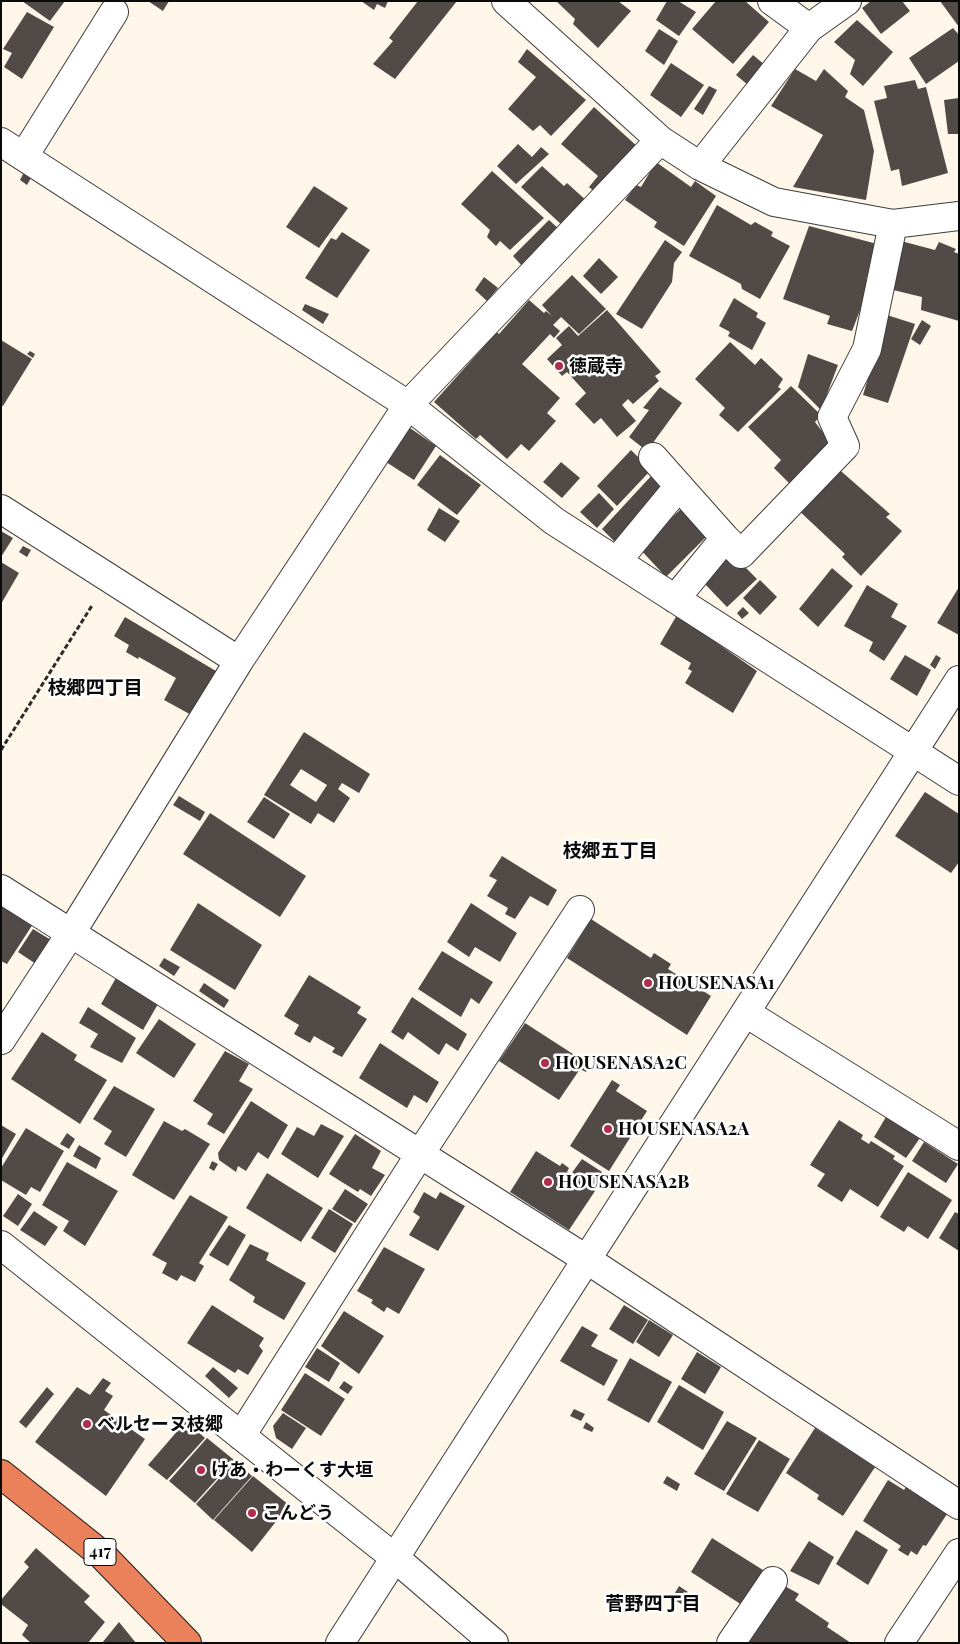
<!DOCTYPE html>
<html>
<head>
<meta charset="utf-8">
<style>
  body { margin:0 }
  #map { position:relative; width:960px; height:1644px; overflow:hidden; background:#fef6e9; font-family:"Playfair Display",serif }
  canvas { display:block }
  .frame { position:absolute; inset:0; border:2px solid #0a0a0a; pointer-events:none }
</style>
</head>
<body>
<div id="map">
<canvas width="960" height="1644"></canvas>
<div class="frame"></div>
</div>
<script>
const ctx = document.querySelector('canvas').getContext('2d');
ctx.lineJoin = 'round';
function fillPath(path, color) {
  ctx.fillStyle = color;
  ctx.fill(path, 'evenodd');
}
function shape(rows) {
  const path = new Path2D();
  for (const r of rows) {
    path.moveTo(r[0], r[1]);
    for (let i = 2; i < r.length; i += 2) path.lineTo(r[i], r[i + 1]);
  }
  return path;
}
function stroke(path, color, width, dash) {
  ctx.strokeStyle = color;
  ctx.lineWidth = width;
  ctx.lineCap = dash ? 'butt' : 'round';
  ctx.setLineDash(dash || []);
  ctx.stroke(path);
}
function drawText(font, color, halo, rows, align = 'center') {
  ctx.font = font + ' "Playfair Display","Noto Sans JP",serif';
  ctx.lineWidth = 5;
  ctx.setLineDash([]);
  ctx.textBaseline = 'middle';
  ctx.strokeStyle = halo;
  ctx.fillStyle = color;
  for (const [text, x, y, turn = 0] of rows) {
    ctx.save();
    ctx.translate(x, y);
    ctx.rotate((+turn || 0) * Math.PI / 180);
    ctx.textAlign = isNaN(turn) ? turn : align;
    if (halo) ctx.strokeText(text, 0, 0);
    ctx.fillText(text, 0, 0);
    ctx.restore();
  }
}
fillPath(shape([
  [22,1,65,1,50,21],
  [148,1,169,1,163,11],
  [361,1,388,1,385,8,377,4,374,10],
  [418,1,457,1,395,79,373,64,393,41,389,38],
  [556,1,618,1,631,11,598,48,573,24,575,19],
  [667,1,678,1,696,12,679,36,656,20],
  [716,1,745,1,769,22,733,64,692,29],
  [871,1,902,1,910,11,881,34,862,8],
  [940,1,959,1,959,27],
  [27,12,54,27,22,79,4,67,12,53,3,49],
  [857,20,893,52,863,86,850,74,855,60,834,42],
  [953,28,959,35,959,61,926,84,909,58],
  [659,29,678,41,664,65,645,51],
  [527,49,586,100,551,136,540,125,533,131,508,109,536,77,518,62],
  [753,55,765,65,748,85,736,75],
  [671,63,704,85,681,117,650,95],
  [795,69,816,81,824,69,848,91,845,97,864,110,874,151,866,200,793,187,823,135,771,106],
  [915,80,918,89,926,87,948,173,902,186,899,169,891,171,874,101,887,98,884,86],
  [709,86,717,90,703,115,694,109],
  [959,98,959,134,948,134,944,100],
  [594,107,639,148,596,193,589,187,598,176,561,144],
  [518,144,532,157,541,147,549,154,516,184,497,166],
  [656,162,691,187,695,181,716,196,684,246,654,227,657,222,625,200,636,185,641,187],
  [542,166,564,186,567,183,588,202,564,227,521,187],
  [492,171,544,218,510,250,500,241,496,246,487,237,490,230,461,204],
  [23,174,31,178,27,185,20,180],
  [314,186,348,208,319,248,286,227],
  [717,205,751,225,755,222,773,232,771,236,790,246,760,299,742,289,741,284,689,256],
  [549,220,560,230,523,267,513,256],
  [809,226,881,245,866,279,871,282,852,331,827,324,830,316,783,299],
  [342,232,370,250,337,298,305,278,331,238,336,240],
  [665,240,682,252,674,263,672,282,642,329,616,314],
  [901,241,935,250,939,242,956,249,954,252,959,254,959,321,921,310,922,297,889,289],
  [599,258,618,277,601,294,583,276],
  [572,275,606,309,579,334,561,317,553,325,560,331,554,338,550,334,522,364,560,398,547,413,556,421,529,451,521,444,507,459,480,435,476,439,434,402,487,343,484,341,494,330,499,334,529,300,544,313,546,311,552,316,542,305],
  [484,277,498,288,487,301,475,290],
  [734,298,758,313,756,317,766,323,752,350,728,336,730,332,719,326],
  [305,304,329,314,323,324,302,310],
  [607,310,661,372,655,376,659,381,633,404,628,399,622,405,636,421,617,437,601,418,594,424,575,404,586,393,567,372,562,376,547,359,562,345,556,338,569,326,578,336],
  [887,315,915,324,888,403,863,395],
  [922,320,931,326,920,345,911,339],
  [1,340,32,359,3,406,1,405],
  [730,342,755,365,761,358,783,379,778,387,781,389,738,432,719,415,725,408,695,379],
  [30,351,35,354,33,358,27,354],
  [808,354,838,365,821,410,798,387],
  [791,386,821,415,815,422,831,443,792,486,774,468,781,460,748,427],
  [660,387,682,403,647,451,629,437,649,410,643,408],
  [410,428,436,446,414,480,386,462],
  [631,450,651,470,617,506,597,486],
  [440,455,481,485,457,515,417,485],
  [561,462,580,478,562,498,543,482],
  [834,465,890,514,886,517,902,531,861,576,842,557,845,554,795,507],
  [653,474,666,488,615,542,602,529],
  [599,493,614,509,597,528,580,512],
  [439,508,460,521,445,542,427,530],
  [681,509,707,536,666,577,639,548],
  [1,531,13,538,1,557],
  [23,546,31,550,27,557,19,552],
  [731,553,757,579,727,607,703,582],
  [1,562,19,573,1,604],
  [832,568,853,586,818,627,799,609],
  [760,580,777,597,760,615,743,598],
  [867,585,898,604,891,617,907,626,884,661,869,651,873,642,844,626],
  [959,587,959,635,937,623],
  [743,607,749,613,742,619,737,613],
  [677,615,757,671,733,713,685,683,692,671,688,669,691,663,660,644],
  [125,617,221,674,195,717,164,700,176,678,139,657,138,659,126,652,129,645,114,636],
  [905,655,931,670,917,696,890,679],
  [936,655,941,658,935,669,930,665],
  [304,732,370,774,359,793,342,783,338,789,350,798,334,823,318,813,311,824,264,795],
  [301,769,327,785,316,802,290,785],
  [925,792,959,814,959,862,951,873,895,836],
  [179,796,205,812,200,821,173,805],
  [264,797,290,814,274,839,247,822],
  [210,813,306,876,280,917,183,854],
  [502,856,557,890,548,906,530,896,515,919,505,914,508,908,487,896,497,880,489,876],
  [198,903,262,945,235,990,170,950],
  [471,903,517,933,500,962,475,947,469,957,447,942],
  [1,904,33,924,7,964,1,961],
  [591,919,651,958,654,953,671,964,668,969,711,996,687,1035,567,958],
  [33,929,51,940,36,964,18,952],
  [442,951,493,982,479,1004,471,998,461,1017,418,989],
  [164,958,180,967,174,976,159,966],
  [309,975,361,1007,357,1013,367,1019,342,1057,332,1052,335,1048,314,1036,310,1043,294,1034,299,1025,284,1016],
  [116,978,158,1004,143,1030,101,1004],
  [204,983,229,1000,224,1008,199,991],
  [412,997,467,1034,458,1051,446,1043,439,1055,408,1032,403,1040,391,1032],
  [88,1007,136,1038,122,1063,90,1047,98,1034,79,1023],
  [159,1019,196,1044,174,1078,136,1053],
  [525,1023,590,1065,586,1072,580,1069,559,1100,499,1061],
  [42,1032,77,1055,74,1060,107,1080,80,1124,11,1079],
  [380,1043,439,1082,427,1103,414,1095,407,1108,359,1078],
  [225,1051,249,1064,239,1081,253,1089,224,1134,207,1124,213,1114,193,1101],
  [612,1080,620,1085,616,1091,647,1111,609,1171,570,1146],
  [114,1086,155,1109,126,1157,104,1144,112,1131,93,1119],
  [251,1101,288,1125,268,1159,258,1152,246,1171,238,1166,236,1172,219,1160,218,1153],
  [886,1117,920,1138,906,1158,874,1137],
  [839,1120,863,1135,861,1139,869,1144,871,1141,895,1156,893,1159,904,1166,878,1207,850,1189,842,1202,817,1186,825,1174,810,1165],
  [164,1121,182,1131,185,1129,210,1144,174,1200,132,1175],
  [321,1124,344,1136,318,1178,281,1154,297,1127,314,1136],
  [1,1125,16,1134,1,1160],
  [26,1128,64,1151,40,1192,31,1187,26,1195,1,1180,1,1168],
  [67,1133,75,1139,69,1149,60,1144],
  [355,1134,381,1151,372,1168,385,1175,371,1196,360,1189,358,1192,329,1174],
  [924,1142,958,1164,946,1183,912,1161],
  [79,1145,101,1158,96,1169,73,1156],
  [536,1151,560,1166,562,1163,569,1168,567,1172,595,1191,569,1230,510,1192],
  [582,1159,602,1172,592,1188,571,1174],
  [212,1161,218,1164,214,1171,209,1168],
  [67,1162,118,1191,85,1246,63,1231,69,1221,42,1205],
  [908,1172,952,1200,928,1239,908,1226,904,1232,880,1217],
  [267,1173,323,1208,301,1242,246,1208],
  [345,1189,368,1204,355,1223,332,1209],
  [424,1192,436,1199,440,1192,465,1206,438,1251,409,1235,420,1217,413,1212],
  [18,1194,32,1204,18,1226,3,1216],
  [190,1195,228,1217,199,1263,204,1266,195,1282,181,1275,177,1281,162,1273,167,1263,152,1255],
  [329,1209,353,1224,335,1253,311,1238],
  [34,1211,58,1227,45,1246,20,1230],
  [955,1212,959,1214,959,1251,939,1238],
  [229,1225,246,1235,228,1266,209,1255],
  [250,1244,269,1253,266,1260,306,1283,284,1320,253,1302,255,1297,229,1280],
  [384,1247,425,1269,399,1314,387,1307,384,1312,371,1303,373,1300,357,1291],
  [212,1305,264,1338,259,1346,263,1351,248,1375,238,1369,235,1373,187,1343],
  [624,1305,648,1320,633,1344,609,1329],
  [344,1311,384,1336,359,1374,321,1346],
  [649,1320,673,1335,659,1357,636,1342],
  [582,1326,598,1335,591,1346,618,1360,604,1386,560,1361],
  [317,1348,340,1363,329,1382,305,1367],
  [697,1352,721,1367,705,1394,681,1379],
  [630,1358,672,1382,649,1423,607,1400],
  [213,1367,238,1388,229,1398,205,1376],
  [305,1373,345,1399,321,1436,281,1410],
  [103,1378,111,1383,105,1391,113,1396,104,1410,145,1439,106,1496,35,1442,77,1387,90,1395],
  [344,1381,353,1387,348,1394,339,1388],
  [679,1385,724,1412,703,1450,657,1422],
  [47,1387,54,1394,26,1428,19,1422],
  [574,1409,585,1414,581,1421,570,1416],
  [283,1413,306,1428,292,1449,276,1438,273,1426],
  [186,1421,205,1438,167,1480,148,1465],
  [727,1421,757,1438,724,1491,694,1474],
  [586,1422,594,1428,592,1432,583,1428],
  [815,1428,875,1467,843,1516,817,1499,819,1495,786,1473],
  [207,1438,234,1460,195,1503,169,1481],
  [759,1440,790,1459,758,1512,726,1494],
  [235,1461,252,1476,213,1520,196,1504],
  [253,1476,289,1505,252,1552,214,1520],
  [667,1476,680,1484,677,1491,663,1483],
  [888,1480,904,1490,906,1487,947,1514,926,1546,923,1545,917,1555,911,1551,908,1556,898,1550,901,1546,863,1521],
  [856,1530,888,1550,868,1585,836,1564],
  [712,1538,763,1570,742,1605,691,1572],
  [809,1541,834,1557,819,1585,790,1571],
  [36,1548,90,1596,84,1602,105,1622,88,1643,31,1643,22,1635,28,1625,1,1604,1,1600,29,1567,24,1562],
  [783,1585,799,1594,795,1600,829,1623,827,1627,851,1643,747,1643],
  [679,1586,688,1592,681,1604,672,1598],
  [119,1622,136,1643,102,1643]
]), '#524a47');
const minor = shape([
  [506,1,660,140,700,166,774,202,893,224,959,216],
  [772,1,809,28,847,1],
  [1,142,408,405,554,521,959,781],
  [24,156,114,12],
  [700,166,809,28],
  [653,457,725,538],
  [1,509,239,661],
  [617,561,679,486],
  [675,599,725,538,741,554,845,446,832,417,867,349,893,224],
  [1,889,586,1259,959,1505],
  [746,1013,959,1146],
  [1,1040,71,933,239,661,408,405,660,140],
  [1,1245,395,1558,494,1643],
  [241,1436,420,1154,580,910],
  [340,1643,959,680],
  [731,1643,773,1581],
  [899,1643,959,1553]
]);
const highway = shape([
  [1,1474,101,1554,187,1643]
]);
stroke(minor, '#3d3d3d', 30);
stroke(highway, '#1b1b1b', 30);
stroke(shape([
  [1,750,93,604]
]), '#2c2c2c', 3, [5, 2.5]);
stroke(minor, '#fff', 28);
stroke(highway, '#eb815a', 28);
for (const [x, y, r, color] of [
  [559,366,5,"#b02d4b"],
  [648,983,5,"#b02d4b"],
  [545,1063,5,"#b02d4b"],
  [608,1129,5,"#b02d4b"],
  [548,1182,5,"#b02d4b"],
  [87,1424,5,"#b02d4b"],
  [201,1470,5,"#b02d4b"],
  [252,1513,5,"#b02d4b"]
]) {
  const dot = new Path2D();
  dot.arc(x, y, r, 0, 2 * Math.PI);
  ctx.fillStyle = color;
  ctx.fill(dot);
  stroke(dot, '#fff', 2);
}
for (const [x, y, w] of [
  [100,1552,32]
]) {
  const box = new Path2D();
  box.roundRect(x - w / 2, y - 13.5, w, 27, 4);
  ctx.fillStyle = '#fff';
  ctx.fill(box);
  stroke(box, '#0a0a0a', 1);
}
drawText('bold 16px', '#0a0a0a', null, [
  ["417",100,1552]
]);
drawText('bold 18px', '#0a0a0a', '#fff', [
  ["徳蔵寺",569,366],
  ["HOUSENASA1",658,983],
  ["HOUSENASA2C",555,1063],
  ["HOUSENASA2A",618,1129],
  ["HOUSENASA2B",558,1182],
  ["ベルセーヌ枝郷",97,1424],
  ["けあ・わーくす大垣",211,1470],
  ["こんどう",262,1513]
], 'left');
drawText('bold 19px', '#0a0a0a', '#fff', [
  ["枝郷四丁目",95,688],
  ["枝郷五丁目",610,851],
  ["菅野四丁目",653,1604]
]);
</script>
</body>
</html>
